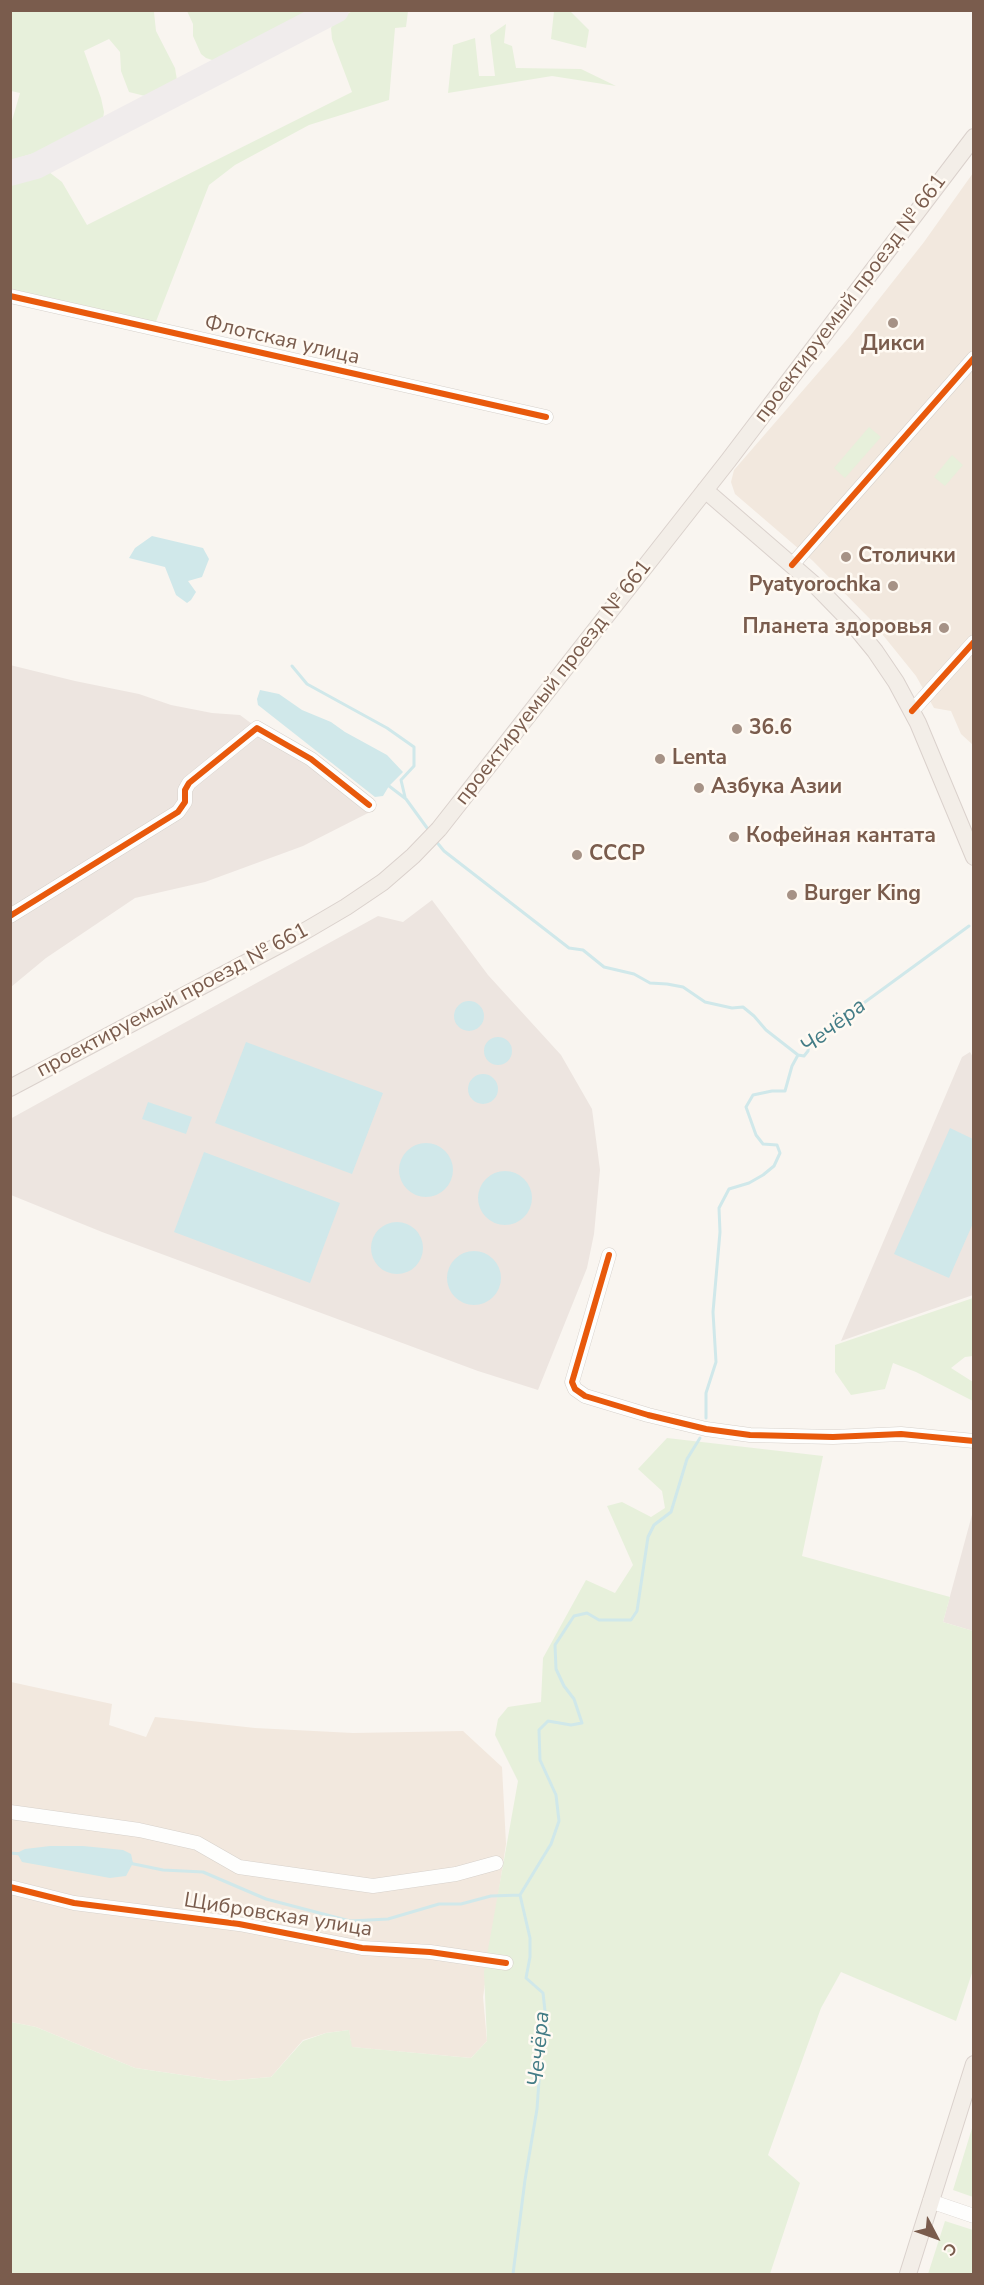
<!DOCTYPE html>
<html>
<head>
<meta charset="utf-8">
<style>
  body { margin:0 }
  #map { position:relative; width:984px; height:2285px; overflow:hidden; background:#f9f5f0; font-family:"Nunito Sans",sans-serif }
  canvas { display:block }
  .frame { position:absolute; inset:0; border:12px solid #7a5c4d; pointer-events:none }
  .north { position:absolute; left:906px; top:2207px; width:60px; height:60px; -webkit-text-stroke:4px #fffaf3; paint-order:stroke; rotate:131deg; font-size:16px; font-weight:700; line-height:24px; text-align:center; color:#7a5c4d }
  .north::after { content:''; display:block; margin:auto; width:21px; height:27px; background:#7a5c4d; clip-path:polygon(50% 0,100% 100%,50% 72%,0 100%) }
</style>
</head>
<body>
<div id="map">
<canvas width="984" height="2285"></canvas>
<div class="frame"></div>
<div class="north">С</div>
</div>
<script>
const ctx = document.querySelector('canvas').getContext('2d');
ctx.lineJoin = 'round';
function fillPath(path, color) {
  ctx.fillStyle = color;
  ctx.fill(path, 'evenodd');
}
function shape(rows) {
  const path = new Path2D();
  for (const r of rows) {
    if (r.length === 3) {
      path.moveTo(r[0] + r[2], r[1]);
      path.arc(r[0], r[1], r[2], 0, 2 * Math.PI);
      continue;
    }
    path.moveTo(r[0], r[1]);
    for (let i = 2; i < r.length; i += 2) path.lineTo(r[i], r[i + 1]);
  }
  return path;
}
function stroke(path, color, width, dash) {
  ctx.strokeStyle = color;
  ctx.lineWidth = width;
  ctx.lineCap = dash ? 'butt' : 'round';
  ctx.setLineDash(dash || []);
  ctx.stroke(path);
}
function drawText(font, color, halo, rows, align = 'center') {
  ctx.font = font + ' "Nunito Sans",sans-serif';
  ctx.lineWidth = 5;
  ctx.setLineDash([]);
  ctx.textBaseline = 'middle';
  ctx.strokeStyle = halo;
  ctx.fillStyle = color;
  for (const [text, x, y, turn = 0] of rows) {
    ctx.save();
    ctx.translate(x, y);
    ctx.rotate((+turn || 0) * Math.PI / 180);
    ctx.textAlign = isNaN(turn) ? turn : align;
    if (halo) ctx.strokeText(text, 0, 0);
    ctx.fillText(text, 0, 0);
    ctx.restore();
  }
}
fillPath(shape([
  [973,173,973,745,961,734,951,711,934,708,916,676,870,619,813,561,735,494,731,482,734,470,850,336,924,242],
  [11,1682,112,1704,109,1725,146,1737,155,1717,255,1728,353,1733,463,1731,502,1767,506,1844,483,1997,487,2041,471,2058,351,2047,349,2030,326,2033,303,2040,271,2077,224,2081,135,2068,36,2027,11,2022]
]), '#f2e8de');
fillPath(shape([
  [10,665,75,681,139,694,171,705,212,713,240,715,370,812,303,846,205,882,135,898,46,958,11,987],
  [432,900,488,975,561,1055,592,1109,600,1170,594,1234,587,1268,538,1390,478,1371,102,1232,11,1195,10,1119,378,916,403,922],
  [970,1052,974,1059,973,1295,841,1341,962,1057],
  [973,1511,973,1631,943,1622]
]), '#ede5e0');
fillPath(shape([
  [11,10,157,11,154,12,156,31,175,68,177,80,145,96,129,92,121,71,120,52,109,39,84,51,101,98,104,112,103,119,38,152,11,160,11,124,20,93,11,91],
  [187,11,313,11,215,61,206,58,201,54,193,36,193,24],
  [353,11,408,11,406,27,395,28,389,100,309,125,235,165,209,185,155,324,11,290,11,181,41,172,44,175,49,172,62,182,87,225,352,92,332,39,331,28,336,19],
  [554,11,570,11,589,30,586,48,551,39],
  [506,24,504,43,512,46,516,68,581,69,616,86,552,76,448,93,453,45,475,38,479,76,495,76,490,35],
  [869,427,881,437,845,478,834,468],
  [952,455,963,465,945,486,934,477],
  [973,1298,973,1356,965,1357,951,1368,973,1382,973,1401,916,1372,893,1363,885,1389,851,1395,835,1372,835,1345],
  [667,1438,823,1456,802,1556,950,1597,943,1622,973,1631,973,1970,956,2021,841,1972,821,2008,768,2155,800,2183,770,2274,11,2274,11,2022,36,2027,135,2068,224,2081,271,2077,303,2041,326,2033,349,2030,352,2047,471,2058,487,2041,484,1972,518,1781,495,1735,498,1719,508,1707,541,1702,543,1658,586,1580,615,1593,633,1565,607,1506,622,1502,651,1517,665,1508,662,1491,638,1469],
  [973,2125,973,2197,953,2190],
  [945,2221,973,2230,973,2274,928,2274]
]), '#e7f0db');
fillPath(shape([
  [152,536,203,548,209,559,202,577,188,581,196,592,191,600,187,603,176,595,165,567,129,558,135,548],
  [260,690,279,694,302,710,331,722,345,732,387,755,403,772,389,786,383,796,375,797,258,705,257,699],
  [469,1016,15],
  [498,1051,14],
  [246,1042,383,1093,352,1174,215,1123],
  [483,1089,15],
  [148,1102,192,1117,186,1134,142,1119],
  [950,1128,973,1139,974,1221,949,1278,894,1254],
  [426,1170,27],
  [204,1152,340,1203,310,1283,174,1232],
  [505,1198,27],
  [397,1248,26],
  [474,1278,27],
  [50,1846,83,1846,123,1850,131,1854,133,1863,126,1876,110,1878,22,1862,17,1853,25,1849]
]), '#d0e8ea');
stroke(shape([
  [292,666,307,684,387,728,414,747,414,766,401,780,405,797],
  [389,786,406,799,430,832],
  [435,840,444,851,569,948,583,950,604,967,634,974,650,983,667,984,683,987,705,1002,732,1008,743,1007,754,1016,766,1030,798,1055],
  [798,1055,804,1056,808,1051,809,1043,969,926],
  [706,1418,706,1393,716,1362,713,1312,720,1232,719,1208,729,1189,749,1183,763,1175,774,1166,780,1153,777,1145,763,1144,756,1135,746,1107,753,1095,772,1091,785,1091,792,1066,798,1055],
  [10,1853,21,1854],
  [129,1863,163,1870,203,1872,266,1899,350,1921,388,1919,439,1904,461,1904,491,1896,520,1895],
  [513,2274,525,2180,537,2109,542,2038,546,2020,543,1993,526,1978,530,1957,530,1938,520,1895,551,1844,559,1821,556,1795,540,1760,539,1730,548,1721,571,1725,582,1723,574,1699,564,1686,556,1669,555,1645,574,1616,587,1613,599,1620,631,1620,637,1611,648,1537,654,1525,671,1512,687,1459,700,1438]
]), '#d0e8ea', 3);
stroke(shape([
  [10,173,36,166,336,10]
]), '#f0ecec', 26);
const minor = shape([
  [10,296,546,417],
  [792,565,974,358],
  [912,711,974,642],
  [10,916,178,812,185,802,185,790,189,783,257,728,311,759,369,805],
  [609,1255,572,1382,575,1389,585,1396,648,1415,706,1429,750,1435,833,1437,901,1434,974,1441],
  [10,1812,139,1830,197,1843,239,1867,373,1886,456,1874,496,1863],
  [10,1887,74,1903,239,1924,362,1948,430,1952,506,1963],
  [930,2201,974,2216]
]);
const major = shape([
  [705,490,817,587,852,623,875,651,896,682,918,723,974,857],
  [10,1088,300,934,346,907,383,882,413,856,439,829,728,461,974,137],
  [908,2274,974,2064]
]);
stroke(minor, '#d7d1cb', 15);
stroke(major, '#dad1cc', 18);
stroke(minor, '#fefefd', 14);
stroke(major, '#f3eee8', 16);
stroke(shape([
  [10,296,546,417],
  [792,565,974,358],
  [912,711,974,642],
  [10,916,178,812,185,802,185,790,189,783,257,728,311,759,369,805],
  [609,1255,572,1382,575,1389,585,1396,648,1415,706,1429,750,1435,833,1437,901,1434,974,1441],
  [10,1887,74,1903,239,1924,362,1948,430,1952,506,1963]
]), '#e8590c', 6);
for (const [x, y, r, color] of [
  [893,323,6,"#a69286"],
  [846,557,6,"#a69286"],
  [893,586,6,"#a69286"],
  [944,628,6,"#a69286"],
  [737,729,6,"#a69286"],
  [660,759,6,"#a69286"],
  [699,788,6,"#a69286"],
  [734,837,6,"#a69286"],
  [577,855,6,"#a69286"],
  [792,895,6,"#a69286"]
]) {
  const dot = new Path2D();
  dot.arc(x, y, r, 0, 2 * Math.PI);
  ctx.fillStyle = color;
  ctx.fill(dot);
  stroke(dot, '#fffaf3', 2);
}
drawText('21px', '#7a5c4d', '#fffaf3', [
  ["проектируемый проезд № 661",851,299,-53],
  ["Флотская улица",282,341,13],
  ["проектируемый проезд № 661",554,683,-52],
  ["проектируемый проезд № 661",173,1001,-28],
  ["Щибровская улица",278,1916,9]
]);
drawText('bold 21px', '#7a5c4d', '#fffaf3', [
  ["Дикси",893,345,"center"],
  ["Столички",858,557],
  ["Pyatyorochka",881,586,"right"],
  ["Планета здоровья",932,628,"right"],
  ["36.6",749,729],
  ["Lenta",672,759],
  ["Азбука Азии",711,788],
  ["Кофейная кантата",746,837],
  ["СССР",589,855],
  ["Burger King",804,895]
], 'left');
drawText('italic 22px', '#437c86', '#fffaf3', [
  ["Чечёра",834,1027,-38],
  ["Чечёра",540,2049,-85]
]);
</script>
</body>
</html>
